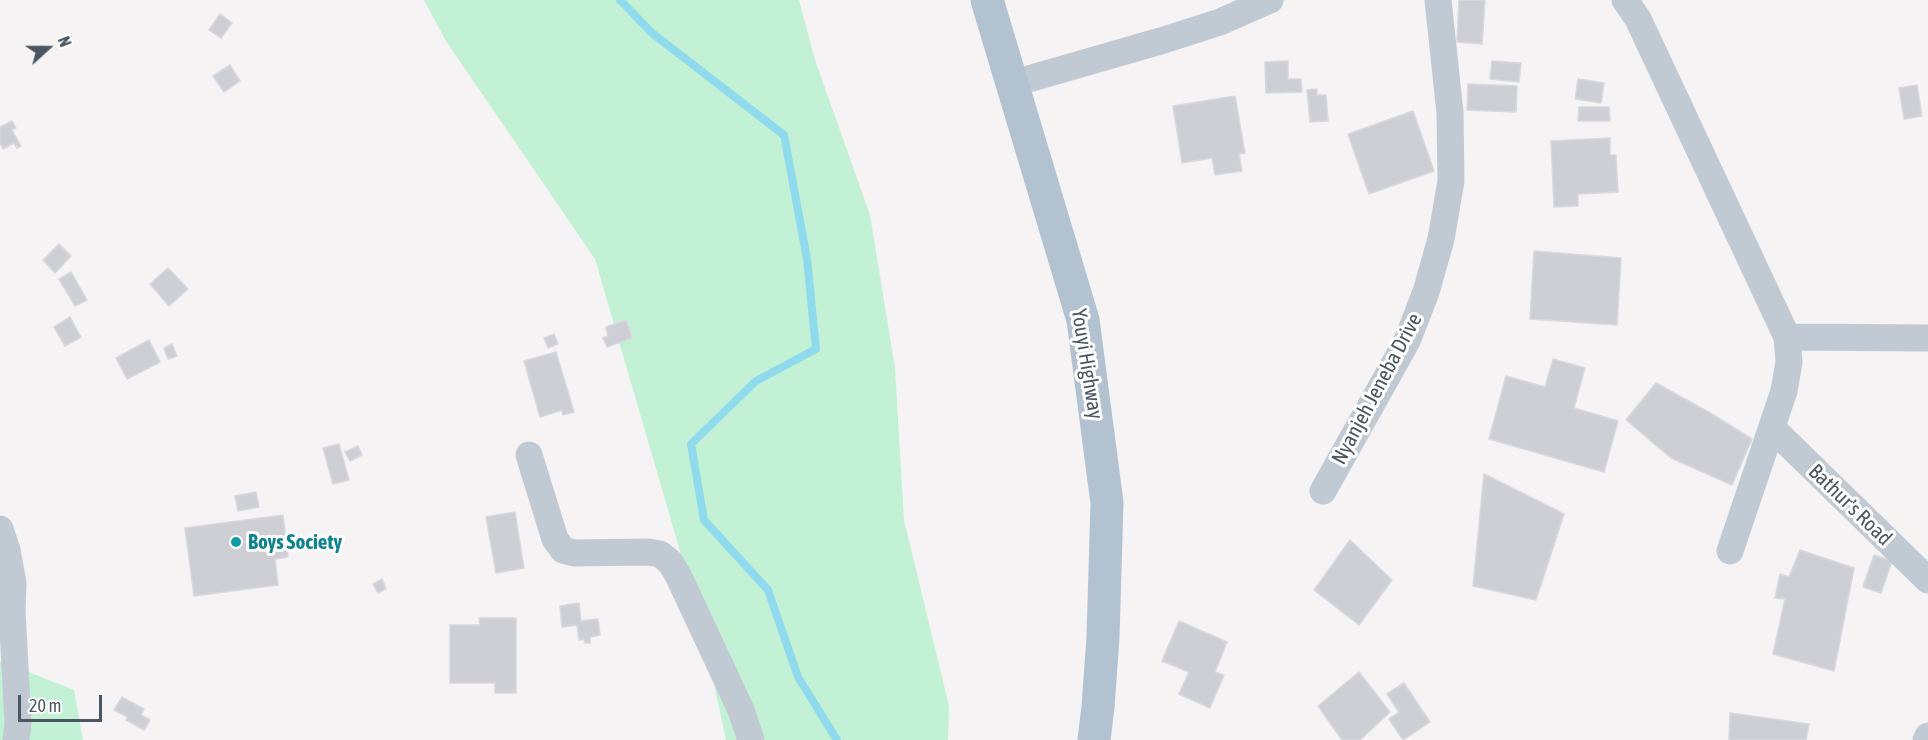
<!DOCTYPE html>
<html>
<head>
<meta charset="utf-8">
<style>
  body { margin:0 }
  #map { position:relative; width:1928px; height:740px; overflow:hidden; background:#f5f3f3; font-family:"Asap Condensed",sans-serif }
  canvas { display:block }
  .north { position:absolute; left:18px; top:18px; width:60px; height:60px; -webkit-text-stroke:4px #fff; paint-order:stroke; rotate:69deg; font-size:16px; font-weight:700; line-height:24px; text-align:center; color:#4a5661 }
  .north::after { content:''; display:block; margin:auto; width:21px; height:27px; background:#4a5661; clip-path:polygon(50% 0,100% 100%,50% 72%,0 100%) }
  .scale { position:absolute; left:18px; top:695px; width:84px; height:27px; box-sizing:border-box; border:3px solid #4a5661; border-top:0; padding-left:8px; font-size:18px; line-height:21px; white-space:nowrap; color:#4a5661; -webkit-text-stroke:4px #fff; paint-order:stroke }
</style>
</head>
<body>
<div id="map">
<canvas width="1928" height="740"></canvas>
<div class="north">N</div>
<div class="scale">20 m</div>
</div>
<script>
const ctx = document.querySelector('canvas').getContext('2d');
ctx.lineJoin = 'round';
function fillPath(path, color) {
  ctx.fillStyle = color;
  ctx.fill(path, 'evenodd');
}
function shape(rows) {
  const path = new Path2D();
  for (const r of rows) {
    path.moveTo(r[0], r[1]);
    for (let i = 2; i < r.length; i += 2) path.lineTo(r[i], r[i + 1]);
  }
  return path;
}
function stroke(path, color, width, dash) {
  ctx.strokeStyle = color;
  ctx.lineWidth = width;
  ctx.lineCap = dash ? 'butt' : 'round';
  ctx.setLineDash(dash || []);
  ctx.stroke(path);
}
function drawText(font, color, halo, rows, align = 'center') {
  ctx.font = font + ' "Asap Condensed",sans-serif';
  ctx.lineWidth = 6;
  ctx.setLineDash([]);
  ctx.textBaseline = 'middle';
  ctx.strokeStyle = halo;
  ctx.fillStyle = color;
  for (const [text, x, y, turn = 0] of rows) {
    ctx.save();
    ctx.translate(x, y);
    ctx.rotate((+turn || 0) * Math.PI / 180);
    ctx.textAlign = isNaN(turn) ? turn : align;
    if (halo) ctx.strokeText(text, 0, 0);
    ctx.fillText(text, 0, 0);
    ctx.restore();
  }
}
fillPath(shape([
  [424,0,799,0,815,60,870,215,895,368,904,520,949,706,948,740,726,740,701,623,595,259,446,41],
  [0,661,74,690,83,740,0,740]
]), '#c3f1d5');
stroke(shape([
  [620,0,652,33,784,135,807,259,816,349,756,381,691,444,704,520,768,590,798,677,837,740]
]), '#90daee', 8);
const building = shape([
  [1459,0,1485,0,1482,44,1457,42,1459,0],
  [220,14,232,23,221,38,209,30,220,14],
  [1288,61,1288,79,1301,79,1302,92,1266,93,1265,62,1288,61],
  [1492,61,1521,63,1519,82,1490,79,1492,61],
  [230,65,240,81,224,92,213,76,230,65],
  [1578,79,1604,83,1601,103,1575,99,1578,79],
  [1468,84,1517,86,1516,112,1467,110,1468,84],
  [1917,85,1922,116,1904,119,1899,88,1917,85],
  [1317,89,1317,95,1326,95,1328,121,1310,122,1307,90,1317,89],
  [1235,96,1245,153,1239,154,1242,171,1215,175,1212,158,1182,163,1173,106,1235,96],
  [1579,107,1609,107,1610,121,1578,121,1579,107],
  [1413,111,1434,171,1369,194,1348,134,1413,111],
  [12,121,16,128,12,130,21,146,17,148,14,143,3,149,0,143,0,127,12,121],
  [1610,138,1610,155,1616,155,1618,192,1578,194,1578,206,1554,207,1551,141,1610,138],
  [59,244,71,256,55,273,43,260,59,244],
  [1534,251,1621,258,1617,325,1530,319,1534,251],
  [168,268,188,289,169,306,150,284,168,268],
  [71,272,87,300,75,306,59,279,71,272],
  [70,317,81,337,65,346,54,327,70,317],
  [626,320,632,338,607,347,603,338,608,336,606,327,626,320],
  [554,334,558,344,548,348,544,338,554,334],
  [149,340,160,362,127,379,116,358,149,340],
  [172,344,177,356,168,359,164,348,172,344],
  [556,352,574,412,563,415,562,410,540,417,524,361,556,352],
  [1553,359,1585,368,1574,408,1618,421,1604,472,1489,439,1506,376,1545,387,1553,359],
  [1656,383,1712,414,1752,439,1732,485,1671,458,1626,420,1656,383],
  [339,444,349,480,333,484,323,448,339,444],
  [358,446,362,455,350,461,345,452,358,446],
  [1484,474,1564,514,1536,600,1473,586,1484,474],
  [256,492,259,507,238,511,235,496,256,492],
  [515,512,524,568,496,573,486,517,515,512],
  [283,515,288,557,275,559,278,585,194,596,185,528,283,515],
  [1350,540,1392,580,1359,625,1314,590,1350,540],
  [1800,550,1854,568,1834,671,1773,654,1785,599,1775,598,1780,574,1789,577,1800,550],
  [1874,555,1892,561,1881,593,1863,587,1874,555],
  [382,579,386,589,378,593,373,584,382,579],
  [579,603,581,621,598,619,600,635,590,637,590,643,585,643,584,639,579,640,577,625,562,627,560,606,579,603],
  [479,618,516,618,516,693,495,693,495,683,450,683,450,625,480,625,479,618],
  [1179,621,1227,642,1215,672,1224,675,1210,708,1179,694,1189,672,1162,661,1179,621],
  [1359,672,1390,712,1360,740,1342,740,1318,706,1359,672],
  [1404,683,1430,722,1403,740,1389,719,1399,712,1387,694,1404,683],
  [122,697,144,709,141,715,150,720,144,730,126,720,128,717,114,710,122,697],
  [1730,713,1809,724,1806,740,1729,740,1730,713]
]);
fillPath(building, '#cdcfd5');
stroke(building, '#d7d9de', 1.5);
stroke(shape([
  [1625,0,1638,19,1787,337,1789,362,1784,391,1730,551],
  [1011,84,1164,40,1220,22,1270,0],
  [1787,337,1928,338],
  [1773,429,1928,580],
  [529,455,555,539,563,550,574,553,648,552,660,554,670,562,678,575,741,710,751,740],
  [1323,491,1407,341,1426,292,1441,239,1451,181,1450,113,1438,0],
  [0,529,7,550,13,583,12,611,18,723,16,740],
  [1926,740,1928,736]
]), '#c1cad2', 27);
stroke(shape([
  [987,0,1083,320,1107,503,1103,637,1098,707,1094,740]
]), '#b3c2d1', 33);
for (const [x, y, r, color] of [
  [236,542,6,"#0f9aa8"]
]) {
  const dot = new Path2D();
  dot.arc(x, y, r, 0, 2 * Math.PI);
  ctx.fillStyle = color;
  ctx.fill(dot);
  stroke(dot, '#fff', 2);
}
drawText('21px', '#4a5661', '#fff', [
  ["Youyi Highway",1087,364,81],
  ["Nyanjeh Jeneba Drive",1377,389,-62],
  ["Bathur's Road",1850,505,44]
]);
drawText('bold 21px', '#0d838f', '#fff', [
  ["Boys Society",248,542]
], 'left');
</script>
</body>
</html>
